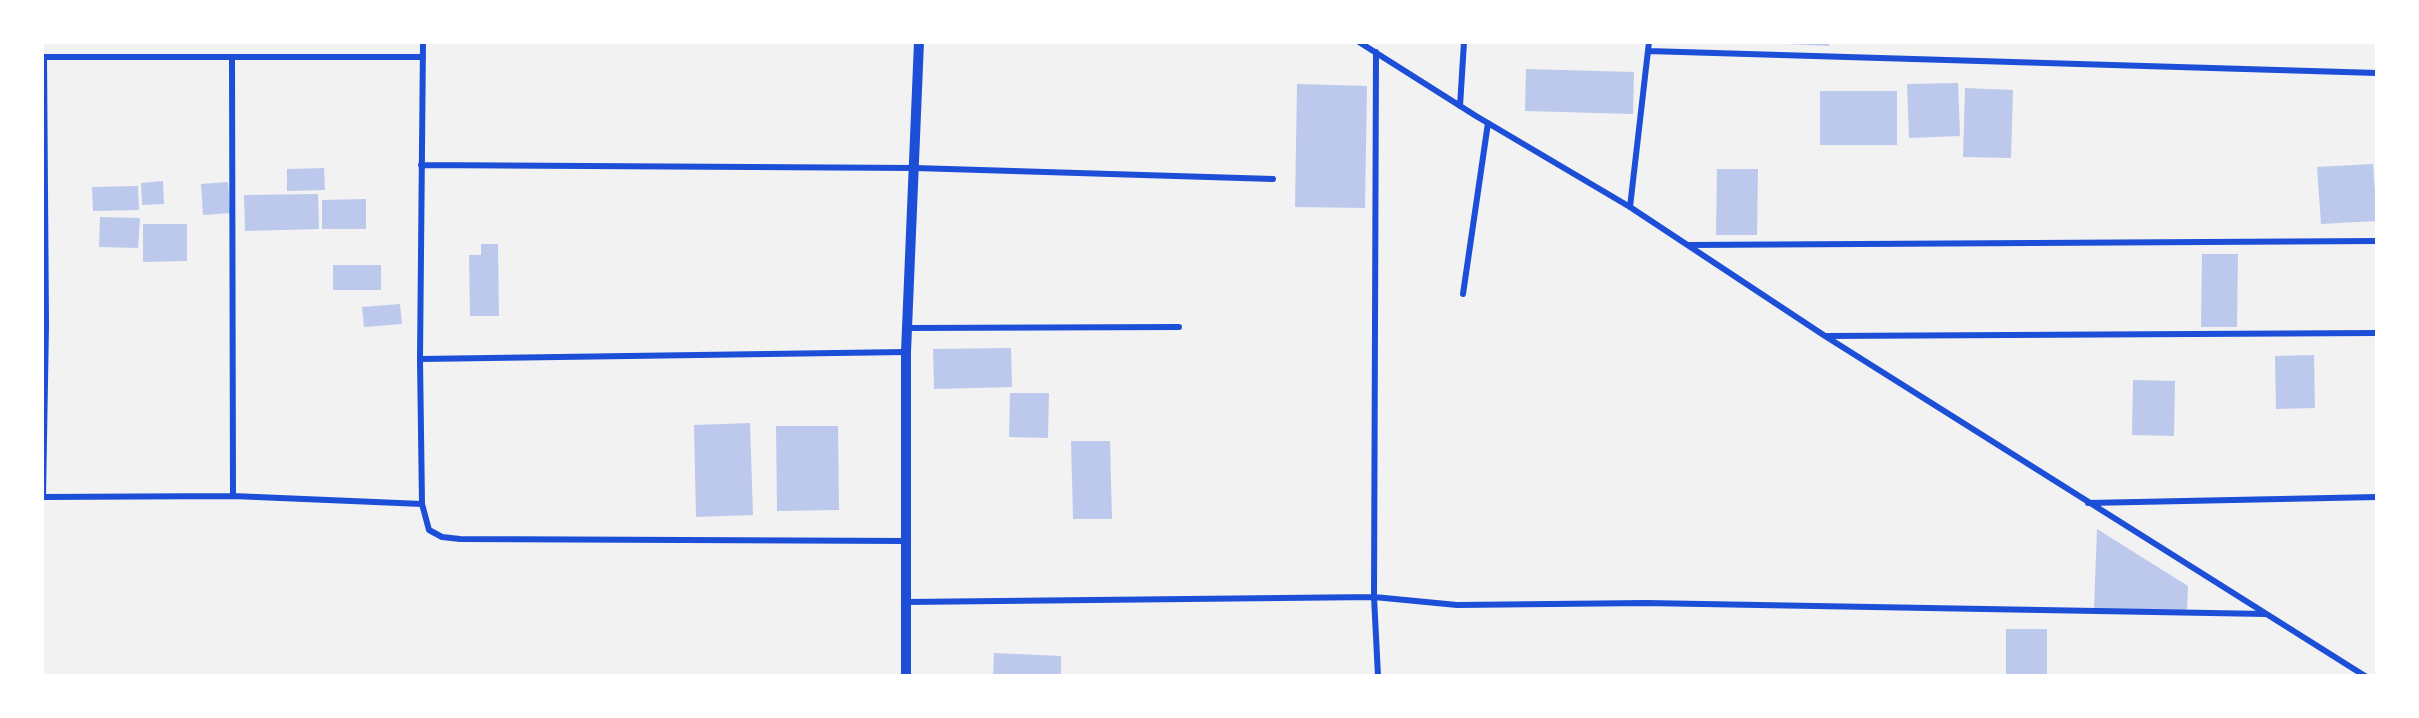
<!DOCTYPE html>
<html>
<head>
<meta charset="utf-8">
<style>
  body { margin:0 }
  #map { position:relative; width:2419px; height:718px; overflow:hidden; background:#f2f2f2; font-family:Spectral,serif }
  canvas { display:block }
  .frame { position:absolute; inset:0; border:44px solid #fff; pointer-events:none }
</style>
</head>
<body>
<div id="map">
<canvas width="2419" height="718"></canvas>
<div class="frame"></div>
</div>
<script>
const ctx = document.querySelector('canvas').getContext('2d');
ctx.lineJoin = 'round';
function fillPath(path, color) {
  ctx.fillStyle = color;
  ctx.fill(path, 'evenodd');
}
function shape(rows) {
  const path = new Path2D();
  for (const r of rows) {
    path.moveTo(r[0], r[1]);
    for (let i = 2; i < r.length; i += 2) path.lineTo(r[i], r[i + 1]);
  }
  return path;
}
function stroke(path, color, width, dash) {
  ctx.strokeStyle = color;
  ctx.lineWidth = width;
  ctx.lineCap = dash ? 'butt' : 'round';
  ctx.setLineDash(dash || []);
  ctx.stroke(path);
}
fillPath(shape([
  [1786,42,1829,42,1829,46,1786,44],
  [1526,69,1634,72,1633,114,1525,111],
  [1958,83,1960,136,1909,138,1907,84],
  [1297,84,1367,86,1365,208,1295,207],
  [1965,88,2013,90,2011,158,1963,157],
  [1820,91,1897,91,1897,145,1820,145],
  [2373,164,2377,221,2321,224,2317,167],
  [324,168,325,190,287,191,287,169],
  [1717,169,1758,169,1757,235,1716,235],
  [163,181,164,204,142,205,141,183],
  [228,182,230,213,203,215,201,184],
  [138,186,139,210,93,211,92,187],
  [318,194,319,229,245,231,244,195],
  [366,199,366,229,322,229,322,200],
  [100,217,140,218,138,248,99,247],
  [143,224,187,224,187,261,143,262],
  [481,244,498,244,499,316,470,316,469,255,481,255],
  [2202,254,2238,254,2237,327,2201,327],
  [333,265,381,265,381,290,333,290],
  [400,304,402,324,364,327,362,307],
  [1011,348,1012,387,934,389,933,349],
  [2314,355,2315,408,2276,409,2275,356],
  [2133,380,2175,381,2174,436,2132,435],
  [1010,393,1049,393,1048,438,1009,437],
  [750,423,753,515,696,517,694,425],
  [776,426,838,426,839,510,777,511],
  [1071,441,1110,441,1112,519,1073,519],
  [2097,529,2188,586,2187,612,2094,609],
  [2006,629,2047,629,2047,676,2006,676],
  [994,653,1061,656,1061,676,993,676]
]), '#bdc9ec');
stroke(shape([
  [423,42,420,359,422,504,429,530,442,537,460,539,906,541],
  [1359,42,1476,116,1630,207,1825,336,2365,676],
  [1648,51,2377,73],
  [1376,52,1374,597,1378,676],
  [43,57,423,57],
  [232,58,233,496],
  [1460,106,1464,42],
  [421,165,915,168,1273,179],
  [1630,207,1649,42],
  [1688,245,2377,241],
  [1463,294,1488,123],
  [908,328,1179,327],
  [1826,336,2377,333],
  [420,359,906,352],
  [42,497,233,496,422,504],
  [43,497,46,325,44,57],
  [2088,503,2377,497],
  [906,602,1374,597,1457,605,1646,603,2266,614]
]), '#1d4ed8', 6);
stroke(shape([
  [906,676,906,352,919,42]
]), '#1d4ed8', 10);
</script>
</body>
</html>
